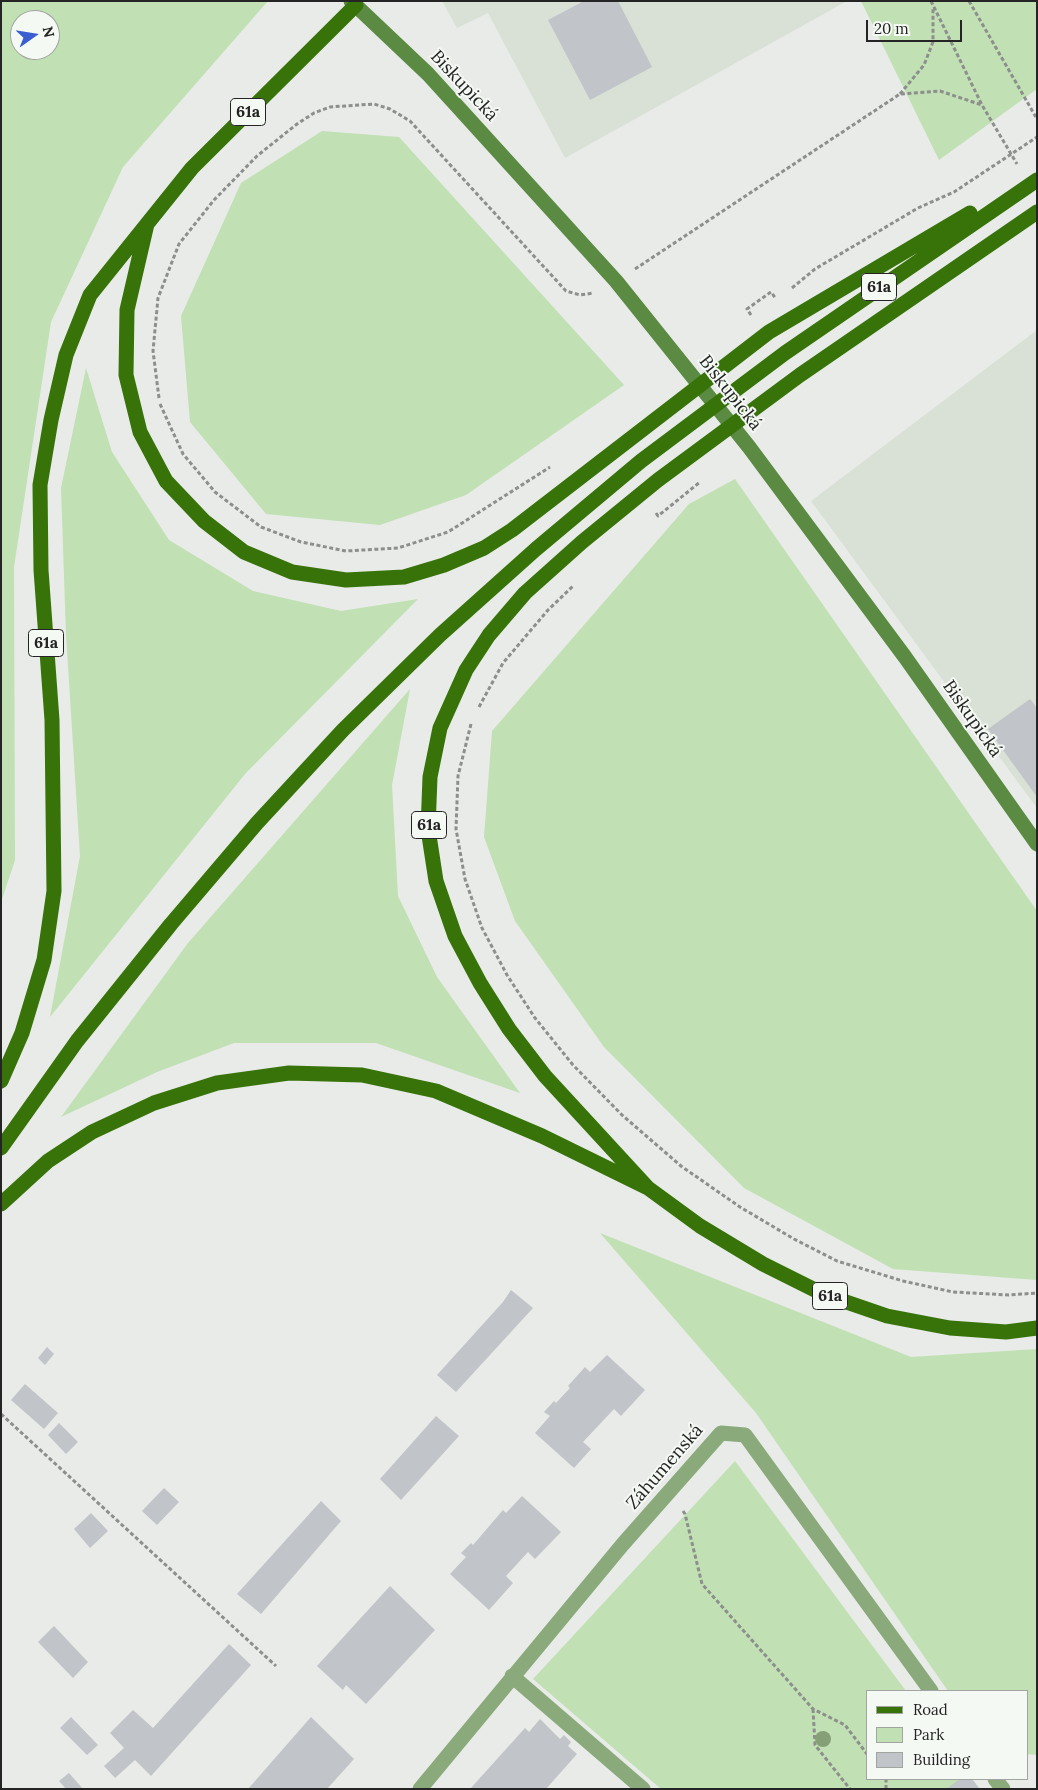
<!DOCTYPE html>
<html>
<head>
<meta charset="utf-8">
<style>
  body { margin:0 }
  #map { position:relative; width:1038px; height:1790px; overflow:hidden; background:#e8ebe7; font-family:Lora,serif }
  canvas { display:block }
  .frame { position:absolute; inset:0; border:2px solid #232423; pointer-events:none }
  .legend { position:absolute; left:866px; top:1690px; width:162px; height:90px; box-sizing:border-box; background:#f5f9f4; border:1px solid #a1a4a0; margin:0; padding:6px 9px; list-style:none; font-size:15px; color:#232423 }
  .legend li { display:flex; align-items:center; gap:10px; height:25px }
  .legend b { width:25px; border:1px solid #a1a4a0 }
  .north { position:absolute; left:10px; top:10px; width:50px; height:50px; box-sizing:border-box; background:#f5f9f4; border:1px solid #a1a4a0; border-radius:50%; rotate:77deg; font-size:14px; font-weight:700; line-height:20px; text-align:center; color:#232423 }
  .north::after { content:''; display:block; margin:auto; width:18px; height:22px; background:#385ecf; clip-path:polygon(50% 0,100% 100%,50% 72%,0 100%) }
  .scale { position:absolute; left:866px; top:20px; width:96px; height:22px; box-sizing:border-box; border:2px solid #232423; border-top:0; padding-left:6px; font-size:15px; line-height:18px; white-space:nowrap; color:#232423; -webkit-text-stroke:4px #f5f9f4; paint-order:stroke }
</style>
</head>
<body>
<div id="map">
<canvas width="1038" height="1790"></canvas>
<div class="frame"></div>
<ul class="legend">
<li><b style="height:6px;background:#377309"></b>Road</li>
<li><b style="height:14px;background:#c1e0b4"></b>Park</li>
<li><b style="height:14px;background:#c1c4c8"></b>Building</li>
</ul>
<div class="north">N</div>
<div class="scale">20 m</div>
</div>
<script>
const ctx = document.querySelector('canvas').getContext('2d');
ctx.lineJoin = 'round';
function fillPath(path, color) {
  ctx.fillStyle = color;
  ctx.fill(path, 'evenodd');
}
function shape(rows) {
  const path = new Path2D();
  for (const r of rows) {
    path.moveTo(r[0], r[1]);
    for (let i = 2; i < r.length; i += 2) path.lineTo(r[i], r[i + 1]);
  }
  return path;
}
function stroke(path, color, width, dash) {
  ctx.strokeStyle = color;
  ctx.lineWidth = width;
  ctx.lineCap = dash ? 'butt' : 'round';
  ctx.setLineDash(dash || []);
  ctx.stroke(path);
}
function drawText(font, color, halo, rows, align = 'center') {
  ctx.font = font + ' Lora,serif';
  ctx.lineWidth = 4;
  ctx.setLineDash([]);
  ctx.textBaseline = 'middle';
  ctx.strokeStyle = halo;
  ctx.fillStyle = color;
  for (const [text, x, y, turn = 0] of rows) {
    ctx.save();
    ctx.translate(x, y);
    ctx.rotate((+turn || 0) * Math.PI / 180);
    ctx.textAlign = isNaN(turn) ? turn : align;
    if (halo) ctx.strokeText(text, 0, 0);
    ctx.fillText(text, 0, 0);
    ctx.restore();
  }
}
fillPath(shape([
  [442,1,847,1,565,158,488,13,457,28],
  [1037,330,1037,808,811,501]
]), '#d9e1d6');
fillPath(shape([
  [1,1,268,1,123,167,51,322,14,567,15,860,1,902],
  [20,20,50,20,50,50,20,50],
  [861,1,1037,1,1037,89,939,160],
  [322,131,399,137,624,385,466,495,380,525,266,514,190,422,181,316,241,183],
  [86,368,112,452,169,540,253,591,341,611,418,599,245,774,50,1017,80,856,66,634,61,488],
  [735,479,1037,911,1037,1280,893,1269,744,1188,604,1047,515,921,484,837,492,731,689,504],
  [410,689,392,785,398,896,437,977,520,1093,376,1043,234,1043,157,1072,61,1117,188,943],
  [600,1233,911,1357,1037,1349,1037,1755,1027,1754,1027,1691,948,1691,756,1413],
  [735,1461,906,1691,867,1691,867,1779,972,1779,979,1789,661,1789,533,1679]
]), '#c1e0b4');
fillPath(shape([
  [584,1,618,1,652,67,590,100,548,20],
  [1030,699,1037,708,1037,797,988,729],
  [511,1290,533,1308,456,1392,437,1375,503,1302],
  [47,1347,54,1354,45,1365,38,1358],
  [607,1355,645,1390,621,1416,614,1409,583,1442,591,1449,574,1468,535,1433,550,1416,544,1412,554,1401,556,1403,570,1388,568,1386,585,1367,590,1372],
  [25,1384,58,1413,44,1429,11,1400],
  [436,1416,459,1436,401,1500,380,1479],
  [59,1423,78,1442,66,1454,48,1435],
  [164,1488,179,1502,157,1525,142,1511],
  [522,1496,561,1532,535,1559,528,1552,506,1576,513,1583,489,1610,450,1574,466,1557,461,1553,471,1543,473,1545,503,1510,506,1513],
  [321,1501,341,1521,261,1614,237,1594],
  [91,1513,108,1531,90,1548,74,1529],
  [390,1586,435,1630,366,1704,346,1685,343,1690,317,1666],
  [54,1626,88,1662,73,1678,38,1642],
  [229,1644,251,1665,151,1776,135,1760,115,1778,104,1766,124,1748,110,1733,133,1710,153,1728],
  [71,1717,98,1745,87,1755,60,1728],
  [311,1717,354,1759,327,1789,248,1789],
  [540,1719,560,1739,564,1735,571,1742,568,1746,577,1754,546,1789,470,1789,525,1728,529,1732],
  [69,1773,83,1789,66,1789,59,1781],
  [960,1779,972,1779,980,1789,946,1789]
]), '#c1c4c8');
stroke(shape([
  [931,1,982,105,1017,164],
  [969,1,1037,119],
  [900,94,924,65,933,42,933,9],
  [635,269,900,94,940,91,982,105],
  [792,288,815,269,918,208,954,192,1037,137],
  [751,315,747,309,771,292,776,299],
  [159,398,153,351,158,298,179,244,214,200,257,156,297,124,314,113,330,107,374,104,390,109,410,121,566,291,580,295,594,293],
  [160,404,183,454,215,492,261,527,301,542,346,551,398,548,448,532,550,467],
  [656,513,658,516,700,482],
  [479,707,503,663,548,610,573,586],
  [471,724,458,776,456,829,465,879,482,928,507,975,535,1018,573,1065,622,1115,681,1166,740,1207,794,1239,837,1261,903,1281,953,1292,1009,1295,1037,1293],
  [1,1414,276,1666],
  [683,1511,685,1514,702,1584,813,1709,845,1725,867,1754],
  [813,1709,815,1745,850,1789],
  [886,1789,886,1779]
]), '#8c8f8c', 3, [4, 2.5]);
stroke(shape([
  [512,1676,643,1789],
  [995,1779,1003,1789],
  [420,1789,623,1544,721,1433,745,1435,931,1691]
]), '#8aaa7b', 15);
stroke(shape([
  [351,1,428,74,616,281,749,447,905,657,1037,844]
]), '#5b8a43', 15);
stroke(shape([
  [147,224,127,310,126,375,140,432,166,481,204,521,244,552,292,572,346,580,404,577,444,565,484,548,512,530,769,332,970,213],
  [1,1081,22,1033,44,960,54,891,52,720,41,570,40,485,51,420,66,355,90,295,192,168,356,5],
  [1,1148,77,1041,171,924,257,823,343,730,440,635,536,549,641,461,785,353,1037,180],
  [648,1188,545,1076,509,1029,480,983,455,936,436,881,428,829,430,777,440,728,466,670,489,635,525,593,582,542,658,480,800,375,1037,212],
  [1,1204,48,1161,92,1132,154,1103,217,1083,289,1073,362,1075,436,1091,542,1136,648,1188,700,1226,763,1264,823,1294,887,1316,950,1328,1006,1332,1037,1328]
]), '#377309', 15);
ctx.fillStyle = '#869f77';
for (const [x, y] of [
  [823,1739]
]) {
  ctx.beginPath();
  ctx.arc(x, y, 8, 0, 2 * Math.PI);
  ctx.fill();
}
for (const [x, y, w] of [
  [248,112,35],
  [879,287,35],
  [46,643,35],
  [429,825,35],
  [830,1296,35]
]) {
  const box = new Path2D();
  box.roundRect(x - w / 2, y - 13.5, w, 27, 4);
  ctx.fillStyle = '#f5f9f4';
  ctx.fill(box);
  stroke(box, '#232423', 1);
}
drawText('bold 16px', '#232423', null, [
  ["61a",248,112],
  ["61a",879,287],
  ["61a",46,643],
  ["61a",429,825],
  ["61a",830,1296]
]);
drawText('18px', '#232423', '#f5f9f4', [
  ["Biskupická",464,86,47],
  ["Biskupická",730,393,52],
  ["Biskupická",972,719,55],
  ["Záhumenská",665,1467,-49]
]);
</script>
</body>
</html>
